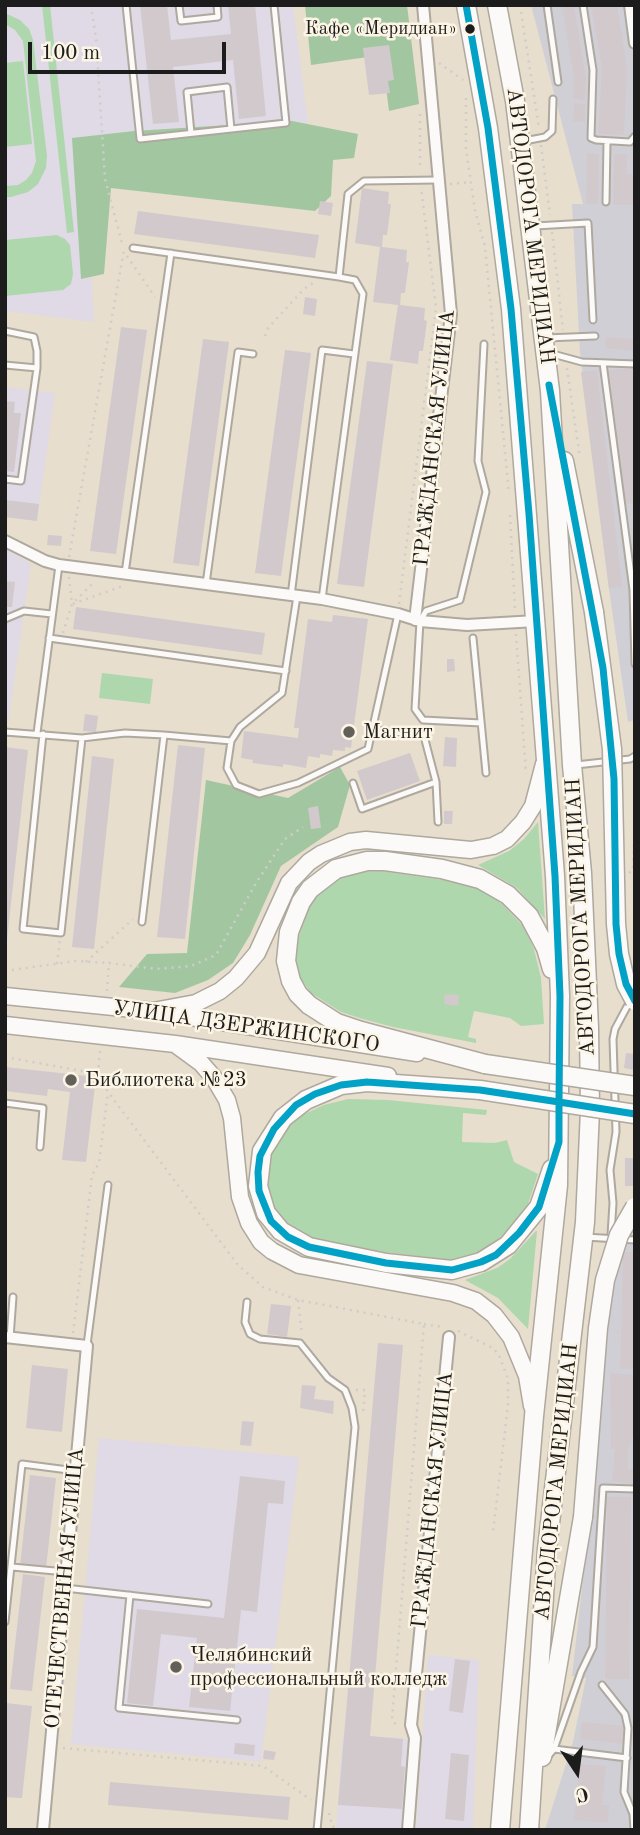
<!DOCTYPE html>
<html>
<head>
<meta charset="utf-8">
<style>
  body { margin:0 }
  #map { position:relative; width:640px; height:1835px; overflow:hidden; background:#e7decd; font-family:"Old Standard TT",serif }
  canvas { display:block }
  .frame { position:absolute; inset:0; border:7px solid #1c1c1c; pointer-events:none }
  .north { position:absolute; left:542px; top:1737px; width:70px; height:70px; -webkit-text-stroke:5px #fcf5e5; paint-order:stroke; rotate:167deg; font-size:19px; font-weight:700; line-height:28px; text-align:center; color:#1c1c1c }
  .north::after { content:''; display:block; margin:auto; width:24px; height:32px; background:#1c1c1c; clip-path:polygon(50% 0,100% 100%,50% 72%,0 100%) }
  .scale { position:absolute; left:28px; top:42px; width:198px; height:32px; box-sizing:border-box; border:4px solid #1c1c1c; border-top:0; padding-left:9px; font-size:21px; line-height:24px; white-space:nowrap; color:#1c1c1c; -webkit-text-stroke:5px #fcf5e5; paint-order:stroke }
</style>
</head>
<body>
<div id="map">
<canvas width="640" height="1835"></canvas>
<div class="frame"></div>
<div class="north">С</div>
<div class="scale">100 m</div>
</div>
<script>
const ctx = document.querySelector('canvas').getContext('2d');
ctx.lineJoin = 'round';
function fillPath(path, color) {
  ctx.fillStyle = color;
  ctx.fill(path, 'evenodd');
}
function shape(rows) {
  const path = new Path2D();
  for (const r of rows) {
    path.moveTo(r[0], r[1]);
    for (let i = 2; i < r.length; i += 2) path.lineTo(r[i], r[i + 1]);
  }
  return path;
}
function stroke(path, color, width, dash) {
  ctx.strokeStyle = color;
  ctx.lineWidth = width;
  ctx.lineCap = dash ? 'butt' : 'round';
  ctx.setLineDash(dash || []);
  ctx.stroke(path);
}
function drawText(font, color, halo, rows, align = 'center') {
  ctx.font = font + ' "Old Standard TT",serif';
  ctx.lineWidth = 5;
  ctx.setLineDash([]);
  ctx.textBaseline = 'middle';
  ctx.strokeStyle = halo;
  ctx.fillStyle = color;
  for (const [text, x, y, turn = 0] of rows) {
    ctx.save();
    ctx.translate(x, y);
    ctx.rotate((+turn || 0) * Math.PI / 180);
    ctx.textAlign = isNaN(turn) ? turn : align;
    if (halo) ctx.strokeText(text, 0, 0);
    ctx.fillText(text, 0, 0);
    ctx.restore();
  }
}
fillPath(shape([
  [5,5,293,5,310,140,86,168,94,322,5,311],
  [5,387,55,393,37,521,5,517],
  [5,548,31,564,8,723,5,723],
  [99,1438,299,1457,261,1762,71,1744],
  [428,1655,479,1660,473,1830,416,1830],
  [343,1734,410,1739,403,1830,336,1830]
]), '#dfdae5');
fillPath(shape([
  [531,5,635,5,635,720,628,722,609,589,580,352,572,204,583,204],
  [635,1218,635,1830,545,1830,573,1742,586,1678,572,1676,590,1517,604,1337,614,1268]
]), '#d1cfd6');
fillPath(shape([
  [42,5,50,5,74,232,67,233],
  [5,13,20,20,29,29,33,40,47,156,46,168,38,184,28,192,11,197,5,197,5,186,18,185,26,180,32,173,36,161,23,41,15,30,5,24],
  [23,61,32,144,5,147,5,63],
  [57,235,65,239,70,245,73,274,71,284,63,290,5,296,5,240],
  [102,673,153,679,150,704,99,698],
  [538,822,545,919,517,888,478,865,509,851,524,839],
  [381,871,457,882,485,891,502,904,523,926,534,949,541,978,544,1024,521,1026,510,1018,474,1011,468,1037,476,1039,476,1043,393,1027,363,1019,341,1012,311,993,299,976,296,960,298,939,310,905,319,891,337,879,357,872],
  [348,1099,388,1100,487,1110,486,1115,463,1113,462,1142,495,1143,507,1140,514,1162,538,1174,528,1204,513,1225,494,1243,475,1254,453,1260,367,1250,317,1240,293,1229,283,1222,271,1202,266,1184,270,1155,284,1132,300,1116,324,1105],
  [536,1231,537,1231,528,1329,498,1298,465,1280,497,1268,510,1259]
]), '#afd7ad');
fillPath(shape([
  [305,5,407,5,419,104,389,111,382,55,311,65],
  [292,121,358,134,354,158,333,160,331,196,315,211,111,188,104,274,81,279,72,138,134,131],
  [340,767,350,785,338,827,281,866,250,935,233,963,208,980,175,993,119,987,147,954,187,953,206,780,288,798]
]), '#a2c7a0');
fillPath(shape([
  [140,5,167,5,171,40,231,34,228,5,255,5,266,116,239,119,233,60,173,67,179,122,153,124],
  [562,5,574,5,586,78,585,100,573,99,574,79],
  [591,5,617,5,627,68,624,135,598,134,602,69],
  [389,45,394,80,388,81,390,93,369,95,363,48],
  [574,103,585,104,585,122,573,121],
  [587,153,599,154,598,204,586,204],
  [614,154,627,154,627,174,635,174,635,205,613,205],
  [362,188,389,192,388,204,391,204,387,235,383,235,382,247,407,250,406,262,409,262,405,293,401,293,400,305,425,308,424,320,427,321,423,351,419,351,418,364,390,360,398,305,373,302,380,247,355,243],
  [320,201,333,203,331,216,318,214],
  [138,211,319,235,315,258,134,234],
  [305,297,317,299,315,316,303,314],
  [121,327,147,330,116,554,90,551],
  [606,337,635,339,635,351,605,348],
  [203,339,229,342,199,566,173,563],
  [285,350,311,353,281,576,255,573],
  [367,361,393,364,364,587,337,584],
  [635,368,635,503,625,504,609,370],
  [597,370,622,586,609,589,581,372],
  [5,401,15,402,14,413,21,413,14,472,5,471],
  [5,500,39,504,37,521,5,517],
  [48,535,62,536,61,546,47,545],
  [5,581,15,582,12,607,5,607],
  [76,607,265,633,262,655,73,629],
  [333,615,368,619,351,748,345,747,345,751,333,750,332,756,320,754,320,758,308,756,306,768,283,764,283,767,252,763,253,760,241,758,244,731,298,738,299,728,294,728,308,619,332,622],
  [447,659,454,659,455,671,447,672],
  [85,714,98,716,96,732,83,731],
  [445,737,457,738,456,767,443,766],
  [178,745,205,748,185,939,157,937],
  [5,747,28,750,7,940,5,939],
  [410,753,420,781,367,800,357,771],
  [92,756,114,759,94,949,72,947],
  [318,806,321,828,311,829,308,808],
  [444,811,453,811,452,824,444,824],
  [445,994,459,995,458,1006,444,1004],
  [626,1053,635,1054,635,1070,624,1068],
  [5,1067,96,1077,86,1162,62,1160,70,1092,48,1089,47,1096,5,1091],
  [625,1158,635,1158,635,1186,625,1186],
  [623,1252,635,1252,634,1369,620,1369],
  [271,1304,291,1306,287,1337,267,1334],
  [378,1343,403,1345,370,1736,403,1739,401,1766,405,1767,402,1809,338,1805],
  [32,1365,68,1369,62,1432,26,1428],
  [610,1373,633,1375,633,1436,628,1450,628,1469,634,1469,632,1484,612,1481,615,1449,611,1449],
  [302,1385,316,1386,314,1399,334,1401,333,1414,300,1408],
  [242,1421,254,1422,251,1446,240,1445],
  [30,1475,56,1478,46,1569,20,1566],
  [240,1476,285,1481,283,1504,268,1503,257,1612,241,1610,230,1711,189,1707,197,1638,161,1634,153,1706,127,1703,137,1609,224,1618],
  [607,1497,631,1497,629,1679,605,1679],
  [23,1574,45,1577,32,1691,10,1689],
  [455,1659,470,1661,463,1713,449,1711],
  [6,1703,32,1706,22,1798,5,1797],
  [582,1722,626,1726,624,1744,580,1739],
  [235,1743,255,1745,254,1756,234,1754],
  [264,1750,276,1752,274,1760,263,1759],
  [451,1753,469,1755,464,1821,445,1819],
  [580,1764,606,1766,602,1805,609,1805,608,1823,574,1820],
  [110,1782,290,1797,288,1820,108,1805]
]), '#d2c9cd');
const service = shape([
  [126,5,140,139,286,123,274,5],
  [179,5,181,21,218,17,217,5],
  [547,5,558,82],
  [583,5,593,70,591,138,596,140,630,142,635,136],
  [191,133,187,92,227,87,231,129],
  [524,141,545,137,552,131,553,99],
  [606,202,607,141],
  [535,226,588,223,593,320],
  [133,248,339,277],
  [5,331,34,337,37,351,37,368],
  [546,338,595,336],
  [549,353,582,362,635,364],
  [603,363,633,590,635,664],
  [5,365,37,368,21,481,5,479],
  [125,573,171,253],
  [206,584,238,352,253,354],
  [291,596,322,350,354,354],
  [322,599,363,294,355,280,339,277,348,194,364,181,438,180],
  [5,619,24,611,52,614],
  [49,638,286,671],
  [473,638,486,773],
  [481,723,423,720,415,709,420,621,426,611,460,600,486,492,478,461,484,344],
  [5,732,82,738,125,733,164,735,231,741,240,727,282,693,297,596],
  [37,733,59,565],
  [43,734,23,929,61,933,82,738],
  [231,741,227,768,236,785,259,794,298,783,368,749,398,614],
  [576,765,630,759,635,756],
  [436,782,438,822],
  [353,783,362,809,436,782,424,736,372,729],
  [142,922,164,735],
  [5,1103,43,1108,40,1147],
  [611,1235,613,1203,610,1170,616,1132,613,1039,615,1029,630,1001],
  [585,1237,635,1240],
  [247,1302,245,1322,250,1334,260,1339,300,1343,328,1378,345,1390,352,1408,355,1427,317,1830],
  [10,1338,13,1297],
  [87,1345,108,1185],
  [12,1567,66,1572],
  [65,1588,208,1604],
  [130,1595,119,1708,237,1720],
  [5,1622,22,1464,76,1471],
  [602,1685,625,1714,628,1728,624,1792,633,1814,634,1830],
  [554,1749,627,1758],
  [548,1756,554,1749,581,1672,593,1647,603,1488,635,1489]
]);
const minor = shape([
  [630,5,635,43],
  [5,541,45,561,59,565,322,599,398,614,420,621,467,625,536,621],
  [415,620,451,314,423,5],
  [5,1337,87,1346,43,1830],
  [408,1830,415,1738,411,1725,449,1337]
]);
const secondary = shape([
  [5,996,153,1011,417,1053],
  [153,1011,196,1003,220,991,236,978,257,953,289,883,309,862,321,854,350,842,366,840,471,850,493,846,507,839,523,822,533,806,544,764],
  [5,1025,175,1044,388,1076],
  [175,1044,201,1063,214,1078,227,1100,232,1118,240,1197,249,1223,261,1242,272,1251,299,1265,453,1293,476,1301,494,1315,511,1337,527,1376,532,1406]
]);
const primary = shape([
  [466,5,488,128,511,309,555,876,560,996,558,1185,534,1416,500,1830],
  [497,5,515,101,550,391,572,765,582,873,589,1028,590,1110,585,1222,547,1549,529,1830],
  [564,461,594,612],
  [485,1064,361,1031,337,1023,309,1005,298,994,291,981,286,961,289,932,301,902,310,889,336,869,367,861,385,861,442,869,480,879,508,895,529,916,546,948,552,969],
  [480,1090,367,1082,341,1085,306,1100,283,1118,262,1151,258,1186,266,1213,281,1231,309,1247,386,1263,452,1270,481,1262,508,1245,539,1207,552,1169],
  [542,1757,583,1517]
]);
stroke(service, '#aea89e', 9);
stroke(minor, '#aea89e', 14);
stroke(secondary, '#aea89e', 19);
stroke(primary, '#aea89e', 21);
stroke(shape([
  [91,5,96,38,105,179,123,247],
  [520,5,539,128],
  [439,63,463,80],
  [466,98,466,149,475,210,485,247,509,494],
  [420,114,420,170],
  [541,145,550,215],
  [450,184,471,182],
  [552,232,563,330],
  [127,256,155,297],
  [265,336,268,328,304,289,313,283],
  [567,368,580,458],
  [510,515,515,610],
  [69,557,124,250],
  [69,577,72,604,123,586],
  [399,604,436,308,421,187],
  [63,633,72,604,95,581],
  [516,634,526,774],
  [629,873,633,869,635,812],
  [86,962,133,919],
  [57,964,60,940],
  [5,971,76,961,109,963],
  [107,991,109,963,156,969,191,966,216,955,256,883,285,839,303,827],
  [5,1057,98,1074,108,1092,238,1265,263,1287,298,1300,424,1324,392,1719,398,1728],
  [98,1074,100,1050],
  [298,1300,302,1335],
  [424,1324,442,1327],
  [458,1331,493,1348,499,1355,508,1379,508,1405,493,1532],
  [73,1333,92,1175,99,1163,108,1092],
  [613,1341,618,1342,619,1335,617,1332,614,1333],
  [356,1390,365,1390,363,1413],
  [63,1748,263,1766,311,1800],
  [329,1813,332,1826,341,1830]
]), '#d0cdc9', 2.5, [2, 5]);
stroke(service, '#fbfaf8', 5);
stroke(minor, '#fbfaf8', 10);
stroke(secondary, '#fbfaf8', 16);
stroke(primary, '#fbfaf8', 18);
const primaryBridge = shape([
  [594,612,612,749,616,924,619,954,626,984,635,1001],
  [485,1064,635,1086],
  [480,1090,635,1114],
  [583,1517,598,1328,605,1280,619,1235,635,1207]
]);
stroke(primaryBridge, '#aea89e', 21, []);
stroke(primaryBridge, '#fbfaf8', 18);
stroke(shape([
  [466,5,488,128,511,309,529,514,555,876,560,996,559,1102],
  [549,385,603,668,614,779,616,924,619,954,626,984,635,1001],
  [367,1082,480,1090,559,1102,559,1142,539,1207,519,1233,496,1255,481,1262,452,1270,386,1263,309,1247,288,1237,271,1221,259,1191,258,1172,260,1156,274,1129,296,1105,315,1094,341,1085,367,1082],
  [559,1102,635,1114]
]), '#01a2c5', 7);
for (const [x, y, r, color] of [
  [470,29,6,"#1c1c1c"],
  [349,732,7,"#63605a"],
  [71,1080,7,"#63605a"],
  [176,1667,7,"#63605a"]
]) {
  const dot = new Path2D();
  dot.arc(x, y, r, 0, 2 * Math.PI);
  ctx.fillStyle = color;
  ctx.fill(dot);
  stroke(dot, '#fcf5e5', 2.5);
}
drawText('19px', '#1c1c1c', '#fcf5e5', [
  ["Кафе «Меридиан»",457,29]
], 'right');
drawText('21px', '#1c1c1c', '#fcf5e5', [
  ["АВТОДОРОГА МЕРИДИАН",530,226,83],
  ["ГРАЖДАНСКАЯ УЛИЦА",435,438,-84],
  ["АВТОДОРОГА МЕРИДИАН",581,917,-93],
  ["УЛИЦА ДЗЕРЖИНСКОГО",246,1027,8],
  ["АВТОДОРОГА МЕРИДИАН",557,1482,-84],
  ["ГРАЖДАНСКАЯ УЛИЦА",433,1500,-84],
  ["ОТЕЧЕСТВЕННАЯ УЛИЦА",65,1588,-85]
]);
drawText('21px', '#1c1c1c', '#fcf5e5', [
  ["Магнит",363,732],
  ["Библиотека №23",85,1080],
  ["Челябинский",190,1655],
  ["профессиональный колледж",190,1679]
], 'left');
</script>
</body>
</html>
